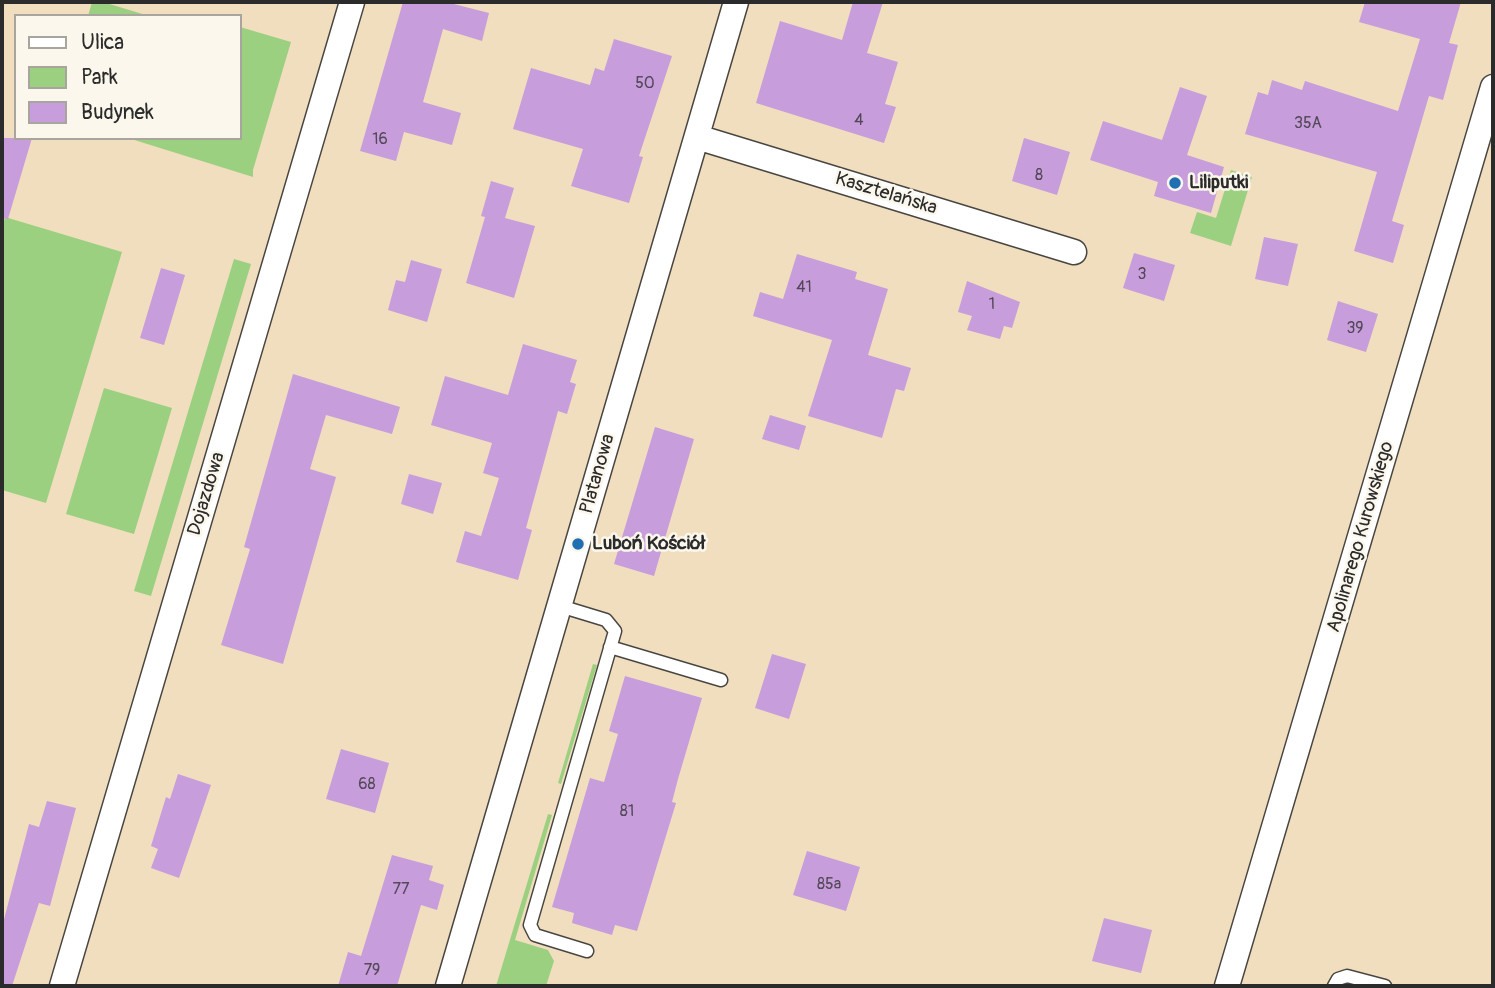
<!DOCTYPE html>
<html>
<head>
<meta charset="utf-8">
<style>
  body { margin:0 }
  #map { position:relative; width:1495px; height:988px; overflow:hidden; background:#f1debf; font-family:Pangolin,sans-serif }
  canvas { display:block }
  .frame { position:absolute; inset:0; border:4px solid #2b2b2b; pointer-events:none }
  .legend { position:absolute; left:14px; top:14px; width:228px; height:126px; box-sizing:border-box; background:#fbf7ec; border:2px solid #a8a59f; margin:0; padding:9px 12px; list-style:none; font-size:21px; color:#2b2b2b }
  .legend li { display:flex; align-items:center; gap:14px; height:35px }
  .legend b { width:35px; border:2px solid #a8a59f }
</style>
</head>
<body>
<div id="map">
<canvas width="1495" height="988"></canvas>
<div class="frame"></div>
<ul class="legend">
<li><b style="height:9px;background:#fff"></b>Ulica</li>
<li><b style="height:19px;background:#9cd081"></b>Park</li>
<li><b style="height:19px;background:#c79ddc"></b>Budynek</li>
</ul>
</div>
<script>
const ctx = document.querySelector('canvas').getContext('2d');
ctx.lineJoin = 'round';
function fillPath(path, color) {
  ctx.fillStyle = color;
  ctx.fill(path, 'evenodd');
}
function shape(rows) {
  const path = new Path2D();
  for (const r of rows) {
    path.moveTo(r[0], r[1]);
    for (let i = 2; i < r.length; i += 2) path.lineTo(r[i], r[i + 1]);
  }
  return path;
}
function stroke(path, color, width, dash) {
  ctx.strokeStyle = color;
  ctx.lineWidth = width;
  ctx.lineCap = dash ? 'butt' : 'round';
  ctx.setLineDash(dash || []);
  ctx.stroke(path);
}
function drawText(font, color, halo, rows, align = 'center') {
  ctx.font = font + ' Pangolin,sans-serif';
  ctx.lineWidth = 5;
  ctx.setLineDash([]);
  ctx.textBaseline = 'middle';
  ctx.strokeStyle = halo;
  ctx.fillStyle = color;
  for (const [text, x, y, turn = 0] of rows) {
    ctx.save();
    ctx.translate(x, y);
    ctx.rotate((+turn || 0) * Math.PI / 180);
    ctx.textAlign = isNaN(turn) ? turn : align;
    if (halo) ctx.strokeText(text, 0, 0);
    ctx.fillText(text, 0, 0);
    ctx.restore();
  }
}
fillPath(shape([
  [92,2,103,2,149,16,88,16],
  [240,27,291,42,253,170,253,177,128,138,240,138],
  [1231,170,1252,177,1231,246,1190,233,1197,212,1216,218],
  [5,217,122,252,46,503,2,490,2,228],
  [234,259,251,264,151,596,134,591],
  [104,388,172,408,134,534,66,514],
  [593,664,597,665,561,784,558,783],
  [548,814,552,815,515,940,548,950,554,961,546,986,496,986]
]), '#9cd081');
fillPath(shape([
  [403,2,446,2,489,13,482,41,443,29,423,102,461,113,452,145,404,132,396,161,360,151],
  [853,2,883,2,867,53,898,62,885,104,896,107,884,143,756,103,780,21,842,40],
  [1365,2,1461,2,1449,43,1458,45,1443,100,1429,96,1392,221,1404,225,1393,263,1354,251,1377,172,1245,134,1258,92,1268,95,1272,80,1302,90,1305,81,1398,111,1420,39,1359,22],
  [614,39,672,56,639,156,643,157,629,203,571,186,583,149,513,129,531,68,590,85,595,68,604,71],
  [1180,87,1207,96,1187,155,1224,167,1211,213,1154,196,1158,182,1090,160,1103,121,1162,140],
  [2,138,32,138,8,219,2,218],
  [1024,138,1070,152,1057,195,1012,181],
  [491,181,514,188,505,218,535,226,514,298,466,283,485,217,481,216],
  [1264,237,1298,244,1288,286,1255,279],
  [1134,253,1175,265,1164,301,1123,288],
  [797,254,857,272,855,279,888,289,868,355,911,368,904,391,896,389,882,438,808,416,832,340,753,316,760,292,783,299],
  [411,260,442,269,427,322,388,310,396,280,405,282],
  [161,268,185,275,164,345,140,338],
  [967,281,1020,302,1012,328,1004,326,1000,339,967,330,972,316,958,312],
  [1338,301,1378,314,1366,352,1327,340],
  [523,344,577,360,570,382,576,384,567,414,558,411,526,528,532,530,518,580,456,562,465,531,481,536,499,478,483,473,492,443,431,425,445,376,508,395],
  [293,374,400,407,392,434,326,415,310,469,336,477,283,664,221,645,250,549,244,547],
  [770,415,806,426,799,450,762,439],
  [655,427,694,439,654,576,614,564],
  [409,474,442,483,433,514,401,504],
  [772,654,806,664,789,719,755,708],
  [625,676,702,698,678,779,672,802,676,803,637,931,615,925,612,935,572,923,574,913,552,907,590,778,604,782,618,734,609,731],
  [341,749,389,763,375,813,326,799],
  [178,774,211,785,179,878,151,868,158,849,151,846,166,797,170,799],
  [47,801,76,808,50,906,39,903,12,986,2,986,2,927,29,824,39,827],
  [807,851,860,867,846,911,793,895],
  [392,855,433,866,429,880,444,885,437,910,421,905,397,986,338,986,348,952,361,956],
  [1104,918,1152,930,1141,973,1092,961]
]), '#c79ddc');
const lane = shape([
  [560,606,606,620,615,631,530,925,535,935,587,951],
  [610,647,721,680],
  [1334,986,1338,979,1347,976,1385,986]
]);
const street = shape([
  [697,137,1074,252],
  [62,986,352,2],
  [448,986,736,2],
  [1227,986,1493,87]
]);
stroke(lane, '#494641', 15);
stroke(street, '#494641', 27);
stroke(lane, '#fff', 12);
stroke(street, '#fff', 24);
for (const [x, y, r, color] of [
  [1175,183,7,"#1f6fb2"],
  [578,544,7,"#1f6fb2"]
]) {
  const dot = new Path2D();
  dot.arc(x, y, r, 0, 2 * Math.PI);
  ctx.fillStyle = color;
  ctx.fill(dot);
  stroke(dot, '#fbf7ec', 2.5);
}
drawText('16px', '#524857', null, [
  ["50",645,84],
  ["4",859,121],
  ["35A",1308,124],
  ["16",380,140],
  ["8",1039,176],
  ["3",1142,275],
  ["41",804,288],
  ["1",992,305],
  ["39",1355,329],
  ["68",367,785],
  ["81",627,812],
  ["85a",829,885],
  ["77",401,890],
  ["79",372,971]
]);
drawText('bold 19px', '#2b2b2b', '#fbf7ec', [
  ["Liliputki",1189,183],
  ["Luboń Kościół",592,544]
], 'left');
drawText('19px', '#2b2b2b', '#fbf7ec', [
  ["Kasztelańska",886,194,17],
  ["Platanowa",598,474,-74],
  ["Dojazdowa",207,494,-73],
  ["Apolinarego Kurowskiego",1361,537,-74]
]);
</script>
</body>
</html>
